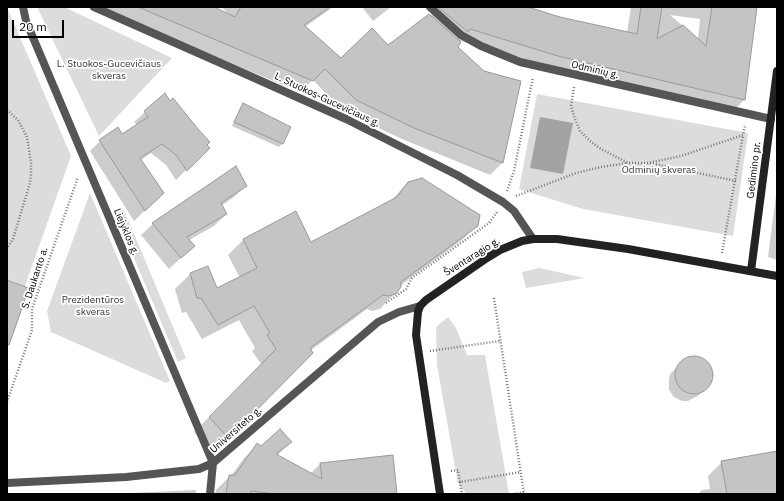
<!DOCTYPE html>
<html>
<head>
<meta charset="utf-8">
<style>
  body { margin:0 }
  #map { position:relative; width:784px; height:501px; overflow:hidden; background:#fff; font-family:"IBM Plex Sans",sans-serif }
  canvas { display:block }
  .frame { position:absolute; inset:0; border:8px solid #000; pointer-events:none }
  .scale { position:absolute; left:12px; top:20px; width:52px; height:18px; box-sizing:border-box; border:2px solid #000; border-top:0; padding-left:5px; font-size:12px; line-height:14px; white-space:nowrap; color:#000; -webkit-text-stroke:3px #fff; paint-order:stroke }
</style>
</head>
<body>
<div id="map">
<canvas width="784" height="501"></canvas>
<div class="frame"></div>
<div class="scale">20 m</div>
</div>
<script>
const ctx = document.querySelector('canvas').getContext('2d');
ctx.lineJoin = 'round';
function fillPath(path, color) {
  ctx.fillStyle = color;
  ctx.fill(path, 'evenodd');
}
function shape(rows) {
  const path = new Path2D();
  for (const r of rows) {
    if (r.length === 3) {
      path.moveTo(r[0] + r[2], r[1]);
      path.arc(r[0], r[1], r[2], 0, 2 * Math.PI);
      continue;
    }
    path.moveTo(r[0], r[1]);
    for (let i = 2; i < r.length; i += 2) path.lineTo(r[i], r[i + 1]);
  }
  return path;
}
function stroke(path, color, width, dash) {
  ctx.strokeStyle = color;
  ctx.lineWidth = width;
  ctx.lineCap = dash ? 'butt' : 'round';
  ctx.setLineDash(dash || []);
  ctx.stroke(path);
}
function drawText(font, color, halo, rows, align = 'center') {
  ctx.font = font + ' "IBM Plex Sans",sans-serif';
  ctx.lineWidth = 3.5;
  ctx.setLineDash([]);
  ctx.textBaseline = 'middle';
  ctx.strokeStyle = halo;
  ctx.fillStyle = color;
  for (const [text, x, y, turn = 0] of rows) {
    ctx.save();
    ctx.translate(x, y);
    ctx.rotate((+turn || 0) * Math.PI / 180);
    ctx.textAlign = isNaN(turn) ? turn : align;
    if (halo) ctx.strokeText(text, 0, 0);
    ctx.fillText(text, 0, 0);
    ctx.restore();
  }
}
fillPath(shape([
  [7,7,71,156,25,286,7,279],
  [40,7,64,7,172,58,99,136,38,9],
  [537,94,748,133,733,236,583,209,519,189],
  [90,193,170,381,166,383,51,332,47,311],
  [124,210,186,358,178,362,115,213],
  [539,268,585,278,526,288,522,272],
  [448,317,456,328,467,355,485,355,509,494,467,494,458,484,437,365,436,327]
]), '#dcdcdc');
fillPath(shape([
  [540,117,573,123,563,174,530,168]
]), '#a3a3a3');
fillPath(shape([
  [98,7,212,7,229,15,222,7,333,7,305,27,341,60,388,46,432,14,425,7,525,7,560,18,627,33,631,7,756,7,744,100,733,111,546,67,461,41,457,47,483,72,520,81,502,163,490,175,402,139,344,112,313,80,300,92,128,20,121,24,119,16],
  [670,15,700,19,698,39],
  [362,7,391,7,373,21],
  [164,95,208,148,176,180,166,165,151,153,141,160,163,193,134,221,90,151,100,141,122,135,137,125,134,122],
  [243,104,282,144,279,147,232,126,240,108],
  [408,182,477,225,462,240,400,286,395,293,380,309,372,311,367,309,310,351,238,428,239,429,214,453,194,432,262,365,252,351,255,348,239,320,202,339,186,312,182,313,175,289,190,274,208,267,216,290,240,278,228,255,243,240,296,213,311,243,390,202],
  [246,185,234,197,221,206,226,214,214,226,189,240,194,246,169,269,141,235,153,224],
  [777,187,777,260,768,257],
  [691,358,700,359,705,362,710,369,711,375,709,383,698,396,688,401,682,401,674,397,669,390,669,378,671,373,679,365,686,359],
  [290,442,277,456,310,474,320,464,396,494,215,494,216,490,230,476,231,476,244,458,257,445,261,448],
  [777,452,777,494,698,494,702,490,710,489,708,476,722,462],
  [196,490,196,494,109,494]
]), '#0003');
const building = shape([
  [138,7,214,7,235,17,241,7,330,7,304,25,341,58,372,28,388,45,429,14,461,42,458,47,484,71,521,81,503,163,414,128,356,100,325,69,313,81,138,7],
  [438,7,528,7,560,17,637,34,641,7,662,7,657,39,683,25,706,46,712,7,757,7,745,100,558,56,470,29,468,32,438,7],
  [165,93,170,101,173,98,198,129,210,142,207,145,210,148,187,171,176,155,162,144,140,158,164,193,145,211,99,140,118,127,122,134,148,117,144,111,165,93],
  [243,103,291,127,283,144,234,122,243,103],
  [236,166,247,186,221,203,227,214,187,237,195,246,181,258,152,223,236,166],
  [422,178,480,215,478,226,401,282,401,287,396,294,388,296,383,295,310,348,313,353,239,428,241,429,229,439,209,417,276,349,267,335,270,333,254,306,218,325,201,298,197,298,190,273,208,266,217,288,257,268,243,239,296,211,311,242,397,197,408,182,422,178],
  [7,280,29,288,9,345,7,344,7,280],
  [694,375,19],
  [280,429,292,442,276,454,322,479,320,463,393,455,397,494,275,494,251,491,251,494,226,494,229,475,235,475,257,443,261,446,280,429],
  [777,451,777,494,727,494,721,461,777,451]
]);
fillPath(building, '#c4c4c4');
stroke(building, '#999', 1);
stroke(shape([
  [574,87,571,106,575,119,580,131,590,141,601,149,628,163,648,163,681,156,743,135,745,126],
  [7,110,18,120,27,137,31,163,31,174,30,183,13,239,7,248],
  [650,163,736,181],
  [507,191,514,171,533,77],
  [516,196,576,173,601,167,628,163],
  [722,253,743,135],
  [494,298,524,494],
  [386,303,406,289,412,278,489,223,497,212],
  [430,351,500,341],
  [7,402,32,330,32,309,78,177],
  [451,471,458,470,460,482,521,472],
  [460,482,462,494],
  [514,494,524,492]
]), '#777', 2.5, [1, 2]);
stroke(shape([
  [23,7,26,21,213,463,210,494],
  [94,7,241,72,346,119,457,175,503,202,514,211,533,239],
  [430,7,461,35,481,46,520,62,771,119],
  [7,483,126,477,199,469,213,463,378,322,399,312,420,306]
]), '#555', 8);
stroke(shape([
  [751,271,777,71],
  [440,494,416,335,418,312,420,306,426,300,487,258,500,250,522,241,533,239,557,239,628,249,777,276]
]), '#222', 8);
drawText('10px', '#333', '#fff', [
  ["L. Stuokos-Gucevičiaus",109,64],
  ["skveras",109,76],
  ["Odminių skveras",659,170],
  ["Prezidentūros",93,300],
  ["skveras",93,312]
]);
drawText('10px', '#000', '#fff', [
  ["Odminių g.",595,70,13],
  ["L. Stuokos-Gucevičiaus g.",327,100,25],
  ["Gedimino pr.",754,170,-83],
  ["Liejyklos g.",126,232,67],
  ["Šventaragio g.",472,257,-32],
  ["S. Daukanto a.",35,278,-72],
  ["Universiteto g.",236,430,-41]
]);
</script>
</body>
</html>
